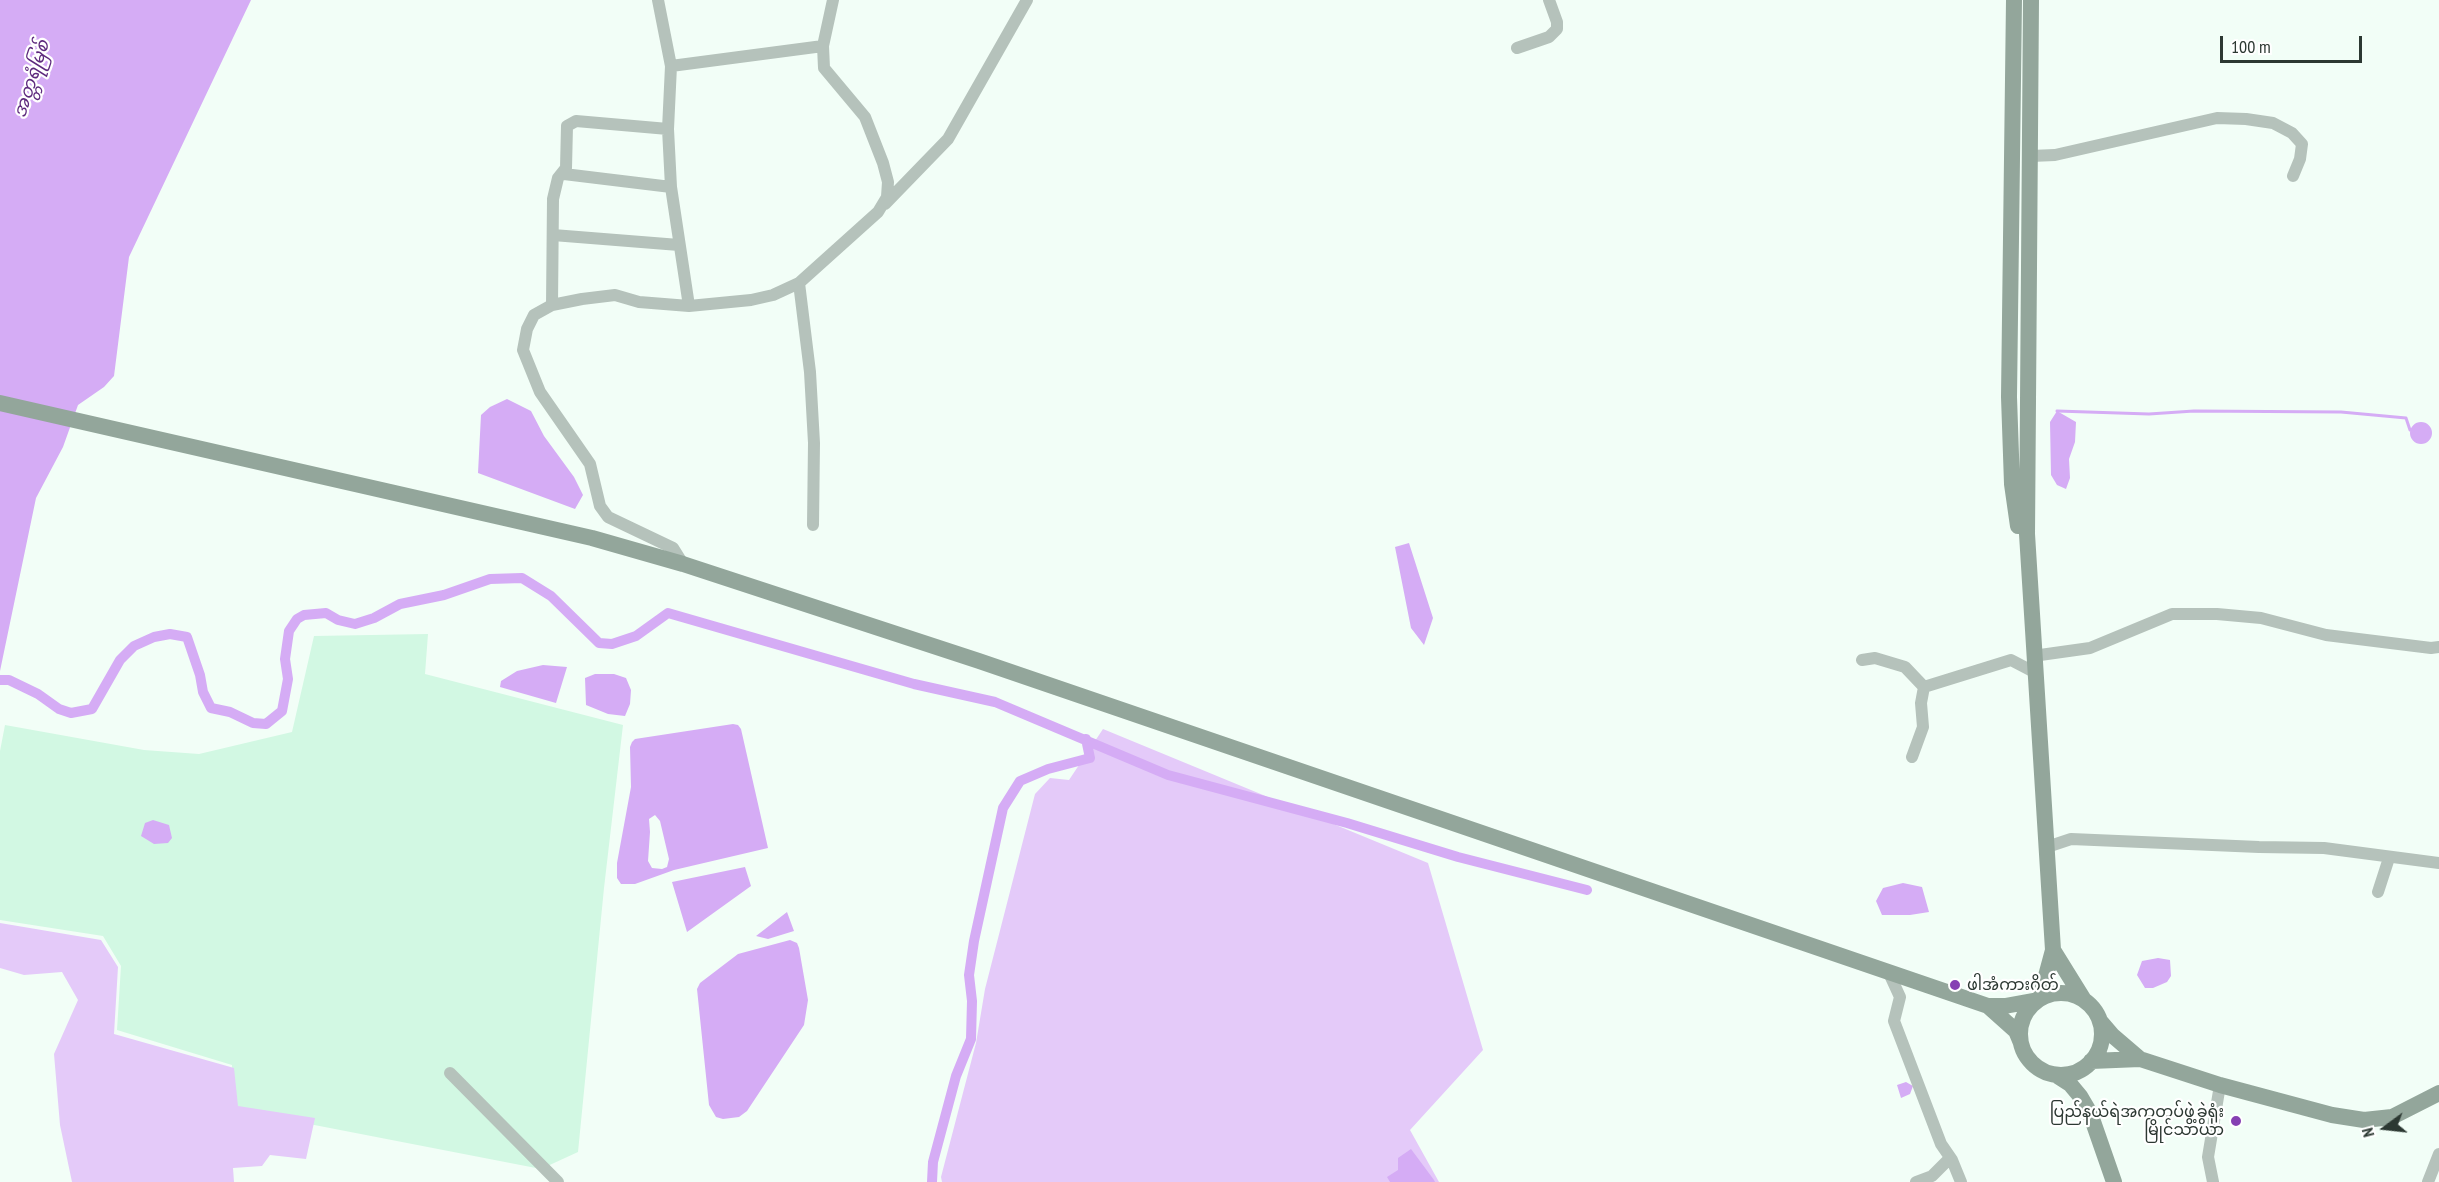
<!DOCTYPE html>
<html>
<head>
<meta charset="utf-8">
<style>
  body { margin:0 }
  #map { position:relative; width:2439px; height:1182px; overflow:hidden; background:#f2fef7; font-family:"PT Sans Narrow",sans-serif }
  canvas { display:block }
  .north { position:absolute; left:2355px; top:1098px; width:60px; height:60px; -webkit-text-stroke:4px #fff; paint-order:stroke; rotate:255deg; font-size:16px; font-weight:700; line-height:24px; text-align:center; color:#2c3832 }
  .north::after { content:''; display:block; margin:auto; width:21px; height:27px; background:#2c3832; clip-path:polygon(50% 0,100% 100%,50% 72%,0 100%) }
  .scale { position:absolute; left:2220px; top:36px; width:142px; height:27px; box-sizing:border-box; border:3px solid #2c3832; border-top:0; padding-left:8px; font-size:18px; line-height:21px; white-space:nowrap; color:#2c3832; -webkit-text-stroke:4px #fff; paint-order:stroke }
</style>
</head>
<body>
<div id="map">
<canvas width="2439" height="1182"></canvas>
<div class="north">N</div>
<div class="scale">100 m</div>
</div>
<script>
const ctx = document.querySelector('canvas').getContext('2d');
ctx.lineJoin = 'round';
function fillPath(path, color) {
  ctx.fillStyle = color;
  ctx.fill(path, 'evenodd');
}
function shape(rows) {
  const path = new Path2D();
  for (const r of rows) {
    if (r.length === 3) {
      path.moveTo(r[0] + r[2], r[1]);
      path.arc(r[0], r[1], r[2], 0, 2 * Math.PI);
      continue;
    }
    path.moveTo(r[0], r[1]);
    for (let i = 2; i < r.length; i += 2) path.lineTo(r[i], r[i + 1]);
  }
  return path;
}
function stroke(path, color, width, dash) {
  ctx.strokeStyle = color;
  ctx.lineWidth = width;
  ctx.lineCap = dash ? 'butt' : 'round';
  ctx.setLineDash(dash || []);
  ctx.stroke(path);
}
function drawText(font, color, halo, rows, align = 'center') {
  ctx.font = font + ' "PT Sans Narrow","Noto Sans Myanmar",sans-serif';
  ctx.lineWidth = 4.5;
  ctx.setLineDash([]);
  ctx.textBaseline = 'middle';
  ctx.strokeStyle = halo;
  ctx.fillStyle = color;
  for (const [text, x, y, turn = 0] of rows) {
    ctx.save();
    ctx.translate(x, y);
    ctx.rotate((+turn || 0) * Math.PI / 180);
    ctx.textAlign = isNaN(turn) ? turn : align;
    if (halo) ctx.strokeText(text, 0, 0);
    ctx.fillText(text, 0, 0);
    ctx.restore();
  }
}
fillPath(shape([
  [428,634,425,674,623,725,604,888,578,1152,541,1169,232,1109,232,1065,117,1030,121,966,103,936,0,920,0,751,5,725,144,750,199,754,292,732,314,636]
]), '#d2f8e3');
fillPath(shape([
  [1103,729,1428,863,1483,1050,1410,1130,1439,1182,942,1182,941,1177,976,1043,985,989,1035,794,1050,778,1069,780],
  [0,923,101,940,118,967,114,1034,234,1068,238,1106,315,1118,306,1159,270,1155,262,1166,233,1168,234,1182,72,1182,60,1125,54,1054,78,1000,62,972,24,975,0,968]
]), '#e4caf9');
fillPath(shape([
  [0,0,251,0,129,257,114,376,104,387,78,405,63,447,36,498,0,671],
  [507,399,531,411,544,436,574,477,583,495,575,509,478,473,481,415,490,407],
  [2057,411,2076,422,2075,442,2069,459,2070,478,2066,489,2057,485,2051,475,2050,422],
  [2421,433,11],
  [1409,543,1433,618,1424,645,1411,628,1395,547],
  [543,665,567,667,556,703,500,687,501,681,517,671],
  [595,674,614,674,626,678,631,690,630,704,625,716,608,714,586,705,585,678],
  [733,724,738,725,741,729,768,848,674,870,635,884,621,884,617,878,617,863,631,787,630,747,632,742,635,739],
  [655,815,660,821,669,859,667,867,662,869,652,868,648,861,650,832,649,819],
  [153,820,169,825,172,838,168,843,154,844,141,836,145,823],
  [745,867,751,886,687,932,672,882],
  [1903,883,1922,887,1929,912,1910,915,1882,915,1876,901,1883,888],
  [787,912,794,931,768,939,756,936],
  [790,940,797,943,799,948,808,1000,804,1025,747,1111,739,1117,723,1119,716,1117,709,1105,697,989,700,983,738,954],
  [2158,958,2170,960,2171,976,2167,982,2153,988,2145,988,2137,975,2142,961],
  [1906,1082,1913,1086,1910,1094,1901,1098,1897,1085],
  [1411,1149,1434,1180,1435,1182,1390,1182,1387,1177,1398,1170,1398,1158]
]), '#d5acf5');
stroke(shape([
  [2057,411,2149,414,2194,411,2341,412,2406,418,2410,430]
]), '#d5acf5', 3);
stroke(shape([
  [0,680,9,680,38,694,59,709,71,713,92,709,120,660,134,646,154,637,170,634,187,637,200,675,203,692,211,708,230,712,253,723,266,724,282,711,288,679,285,659,289,631,297,619,304,615,326,613,338,620,355,624,374,618,400,604,444,595,490,579,522,578,551,596,599,643,612,644,636,636,668,613,914,684,995,702,1168,775,1347,823,1458,857,1587,890],
  [932,1182,933,1162,956,1076,971,1039,972,1001,969,975,974,941,1003,808,1020,781,1048,769,1090,758,1086,739]
]), '#d5acf5', 10);
stroke(shape([
  [658,0,671,66,668,129,671,187,689,306],
  [1517,48,1549,37,1557,29,1557,22,1549,0],
  [671,66,823,46],
  [2031,156,2055,155,2217,118,2246,119,2273,123,2292,133,2302,144,2300,159,2293,176],
  [564,174,671,187],
  [885,204,948,139,1027,0],
  [553,235,679,245],
  [799,283,810,372,814,443,813,525],
  [552,305,553,199,558,178,566,168,567,126,576,121,668,129],
  [683,564,673,548,608,517,600,506,590,464,540,392,523,350,527,329,534,315,552,305,582,299,615,295,639,302,689,306,751,300,773,295,799,283,878,212,887,197,888,182,883,163,865,117,824,68,823,46,833,0],
  [2033,656,2090,648,2172,614,2217,614,2261,618,2326,635,2431,648,2439,647],
  [1862,660,1875,658,1905,667,1924,687],
  [1912,757,1923,727,1921,703,1924,687,2011,660,2034,672],
  [2047,847,2071,839,2259,847,2324,848,2439,863],
  [2378,892,2389,858],
  [1889,973,1900,997,1894,1021,1941,1144,1952,1160,1961,1182],
  [450,1073,558,1182],
  [1916,1182,1932,1176,1950,1158],
  [2213,1182,2208,1157,2220,1085],
  [2428,1182,2439,1154]
]), '#b5c2bb', 12);
stroke(shape([
  [2014,0,2009,397,2012,484,2018,526],
  [2031,0,2027,534,2053,950,2040,998],
  [0,403,592,538,683,564,979,661,1988,1006,2005,1006,2038,1000],
  [2053,950,2084,1000],
  [2061,1034,41],
  [1988,1006,2016,1031,2021,1043],
  [2100,1021,2112,1035,2140,1059],
  [2091,1061,2140,1059,2220,1085,2332,1115,2364,1120,2392,1117,2439,1093],
  [2056,1075,2070,1084,2080,1096,2090,1113,2114,1182]
]), '#93a69b', 16);
for (const [x, y, r, color] of [
  [1955,985,6,"#8640b3"],
  [2236,1121,6,"#8640b3"]
]) {
  const dot = new Path2D();
  dot.arc(x, y, r, 0, 2 * Math.PI);
  ctx.fillStyle = color;
  ctx.fill(dot);
  stroke(dot, '#fff', 2);
}
drawText('16px', '#2c3832', '#fff', [
  ["ဖါအံကားဂိတ်",1967,985],
  ["ပြည်နယ်ရဲအကူတပ်ဖွဲ့ခွဲရုံး",2224,1112,"right"],
  ["မြိုင်သာယာ",2224,1130,"right"]
], 'left');
drawText('italic 18px', '#5d297d', '#fff', [
  ["အတ္တရံမြစ်",32,79,-72]
]);
</script>
</body>
</html>
